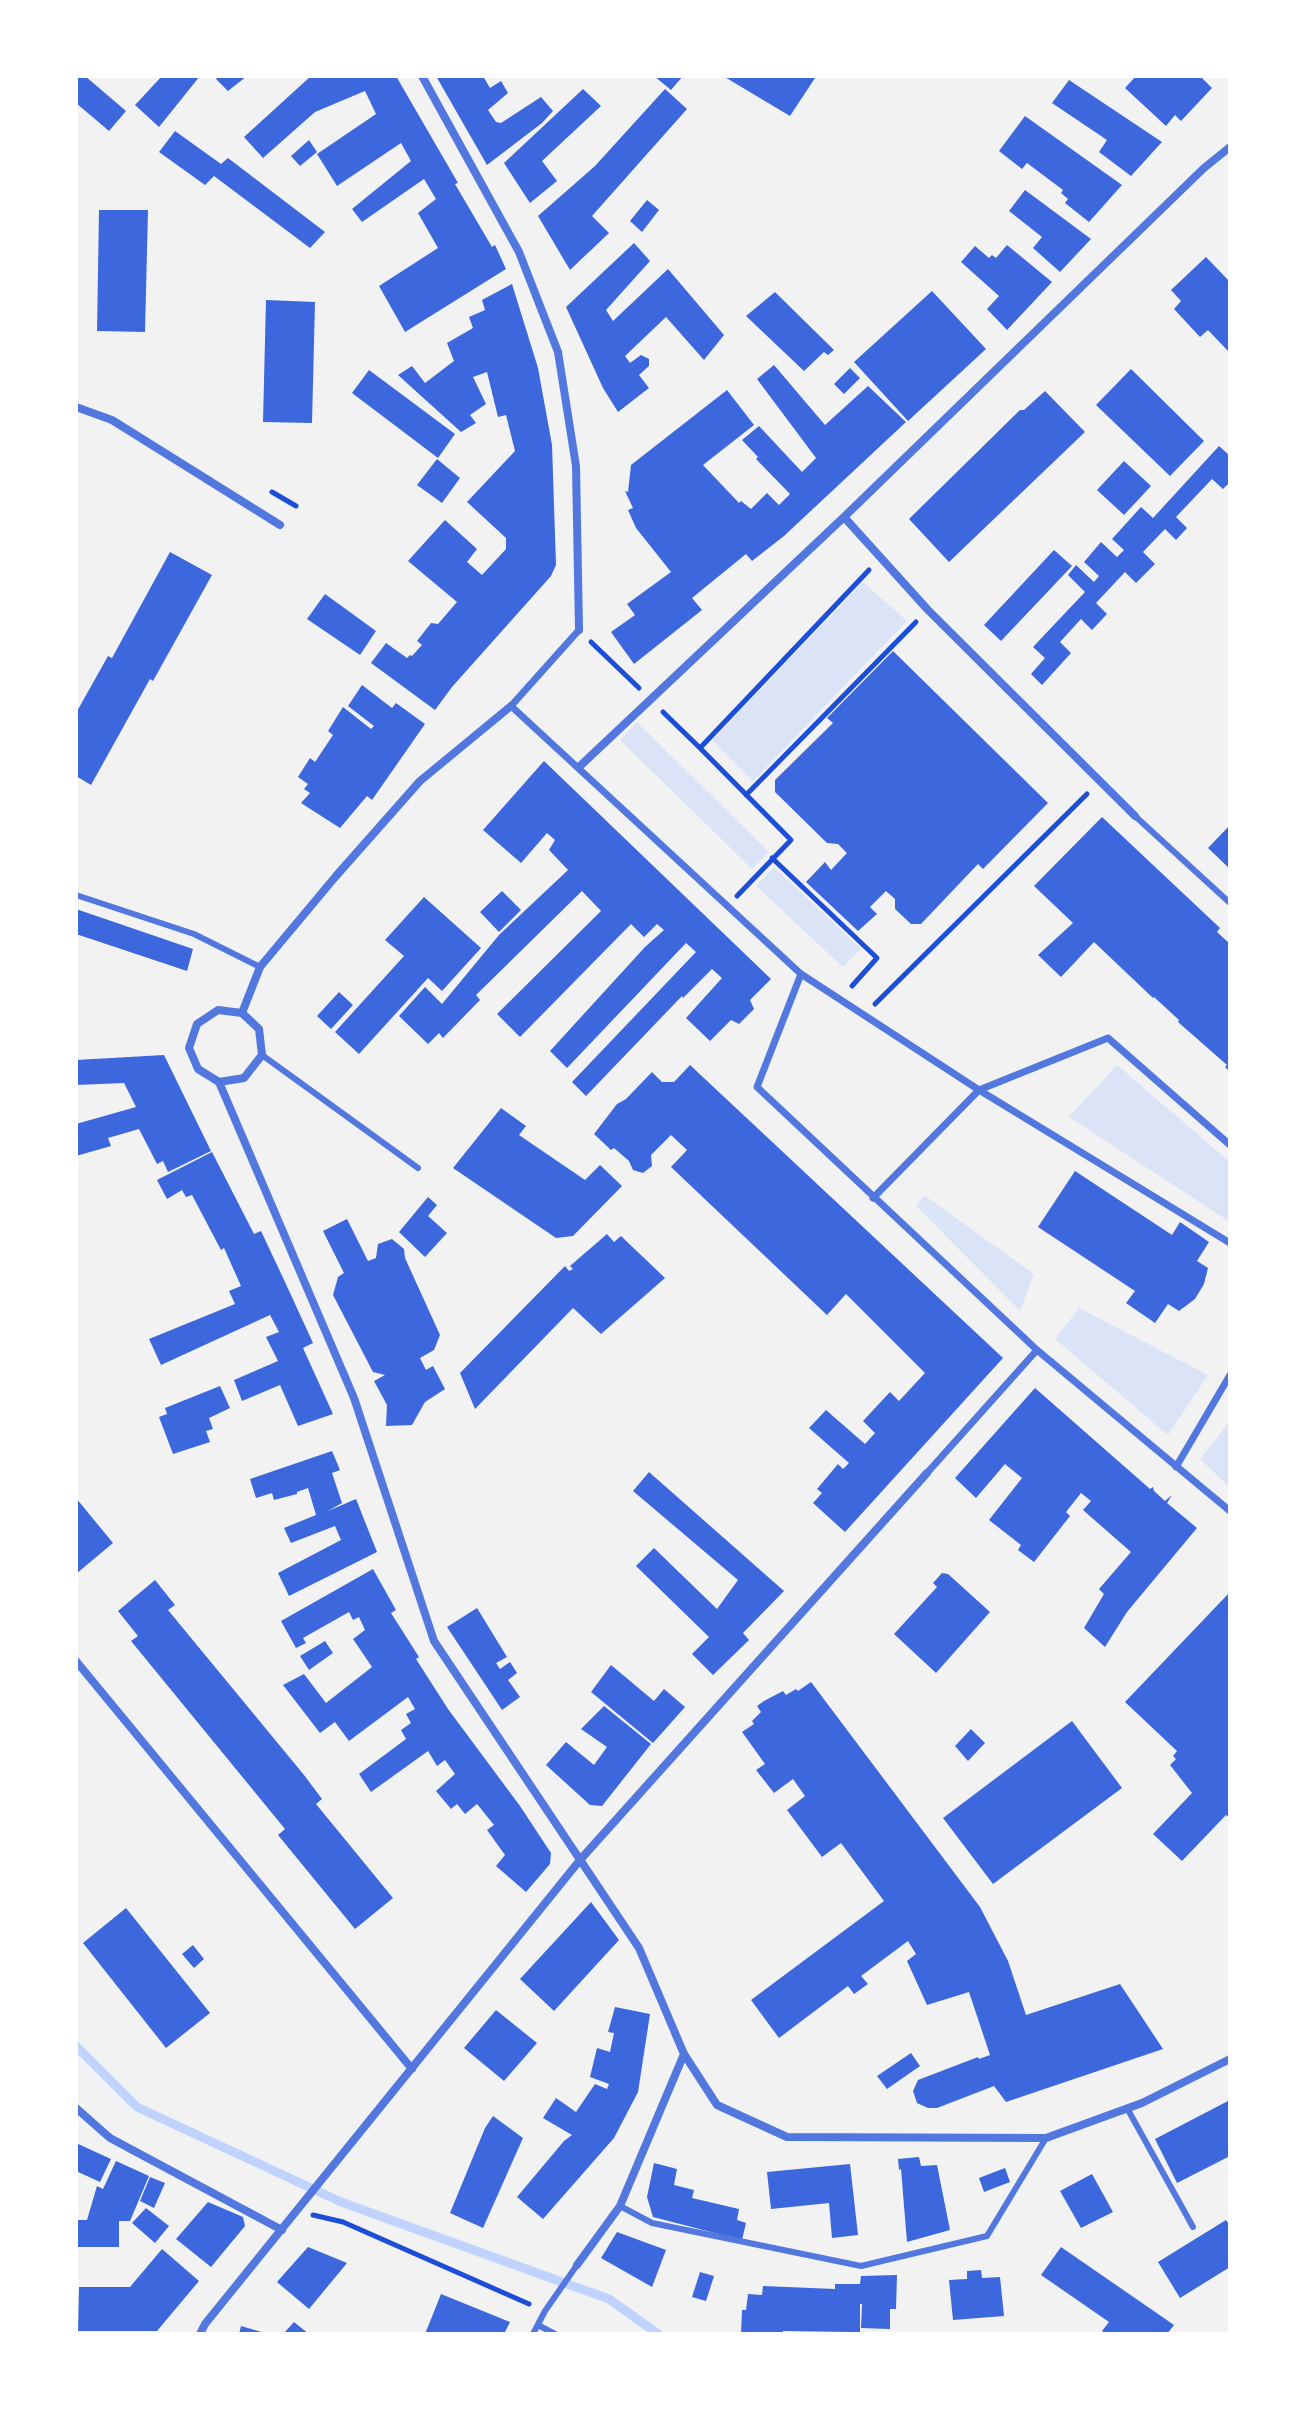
<!DOCTYPE html>
<html>
<head>
<meta charset="utf-8">
<style>
  body { margin:0 }
  #map { position:relative; width:1306px; height:2410px; overflow:hidden; background:#f2f2f2; font-family:"Times New Roman",serif }
  canvas { display:block }
  .frame { position:absolute; inset:0; border:78px solid #fff; pointer-events:none }
</style>
</head>
<body>
<div id="map">
<canvas width="1306" height="2410"></canvas>
<div class="frame"></div>
</div>
<script>
const ctx = document.querySelector('canvas').getContext('2d');
ctx.lineJoin = 'round';
function fillPath(path, color) {
  ctx.fillStyle = color;
  ctx.fill(path, 'evenodd');
}
function shape(rows) {
  const path = new Path2D();
  for (const r of rows) {
    path.moveTo(r[0], r[1]);
    for (let i = 2; i < r.length; i += 2) path.lineTo(r[i], r[i + 1]);
  }
  return path;
}
function stroke(path, color, width, dash) {
  ctx.strokeStyle = color;
  ctx.lineWidth = width;
  ctx.lineCap = dash ? 'butt' : 'round';
  ctx.setLineDash(dash || []);
  ctx.stroke(path);
}
fillPath(shape([
  [863,582,907,621,753,781,712,740],
  [637,722,769,852,752,869,620,740],
  [774,867,861,949,843,967,756,886],
  [1117,1065,1230,1162,1230,1222,1069,1117],
  [924,1195,1034,1274,1020,1311,916,1206],
  [1079,1308,1208,1375,1168,1435,1055,1339],
  [1230,1421,1230,1488,1200,1459]
]), '#dbe4f7');
stroke(shape([
  [76,2046,137,2107,341,2202,609,2299,658,2334]
]), '#bfd3fe', 9);
fillPath(shape([
  [76,76,85,76,126,111,109,131,76,103],
  [162,76,200,76,159,127,135,105],
  [219,76,247,76,228,91,216,79],
  [311,76,396,76,458,183,455,184,492,247,495,245,506,269,405,332,379,286,438,248,418,213,436,199,424,179,362,222,352,209,411,161,401,143,337,186,317,154,376,114,365,91,315,112,263,158,244,137],
  [436,76,483,76,490,88,501,81,508,93,488,110,496,122,501,123,541,97,553,111,542,123,487,165],
  [654,76,683,76,671,90],
  [723,76,812,76,815,78,790,116],
  [1136,76,1200,76,1212,88,1181,121,1175,115,1166,126,1125,88],
  [1069,80,1162,142,1131,176,1099,152,1107,140,1052,103],
  [583,89,601,106,542,161,557,181,530,203,504,163],
  [665,89,687,109,592,216,609,233,570,270,538,216,595,166],
  [1025,116,1122,185,1089,222,1065,203,1068,199,1061,193,1063,190,1027,163,1022,169,999,151],
  [175,131,221,164,228,158,325,232,310,248,214,176,205,185,159,152],
  [309,140,317,152,300,166,291,156],
  [1025,190,1091,239,1060,272,1033,248,1042,237,1009,211],
  [647,200,659,210,642,232,630,221],
  [99,210,148,210,145,332,97,331],
  [634,243,650,261,606,310,613,321,668,269,724,335,704,360,666,317,625,356,630,363,641,355,649,359,649,366,639,375,649,388,618,412,603,388,566,307],
  [1007,245,1052,282,1007,330,987,309,999,296,961,262,975,246,989,258,992,255,996,258],
  [1206,257,1230,282,1228,351,1208,330,1200,337,1174,309,1181,301,1171,290],
  [512,284,538,368,552,445,556,565,551,576,452,687,435,710,371,663,386,643,407,658,410,655,412,656,422,645,417,641,431,623,438,624,457,602,408,561,445,520,477,549,467,562,482,575,506,549,506,538,467,502,515,451,506,415,498,417,487,372,473,377,486,404,470,415,476,423,461,432,398,375,412,366,425,383,454,361,447,343,473,328,469,317,485,310,482,300],
  [932,291,986,349,908,421,854,362],
  [775,292,834,350,828,355,824,352,804,371,746,316],
  [266,300,315,302,312,423,263,422],
  [774,365,825,425,868,386,906,422,784,536,752,561,746,554,692,598,702,610,634,664,611,632,635,615,627,604,671,572,636,528,628,510,633,508,625,491,628,492,631,465,727,390,754,425,703,465,739,503,741,501,751,509,767,493,779,505,790,494,756,459,758,457,742,440,759,426,802,472,816,458,757,379],
  [850,368,860,378,844,394,834,384],
  [1131,369,1204,441,1170,476,1096,405],
  [369,370,455,434,438,458,352,393],
  [1045,391,1085,432,949,562,909,519,1020,410,1024,410],
  [1219,446,1230,456,1230,482,1223,489,1212,479,1176,517,1187,528,1176,540,1165,529,1143,552,1155,564,1136,583,1125,572,1096,603,1107,614,1092,630,1081,619,1060,642,1071,653,1042,685,1031,674,1045,658,1033,647,1085,592,1068,575,1076,565,1094,582,1099,576,1084,562,1101,542,1117,557,1124,550,1112,539,1141,507,1153,518],
  [437,459,460,478,442,503,417,485],
  [1124,461,1151,486,1124,515,1097,490],
  [1054,550,1072,566,1001,641,984,625],
  [170,552,212,575,153,681,150,679,91,785,76,776,76,713,108,656,112,658],
  [325,594,376,631,360,655,307,619],
  [893,651,1048,803,983,869,978,864,921,924,911,924,895,909,895,899,886,891,870,907,877,914,858,931,806,882,825,862,831,870,847,853,838,844,827,843,775,792,775,780,833,723,827,718],
  [362,685,392,708,396,703,425,724,372,800,367,796,340,828,301,803,310,793,304,789,308,784,298,777,310,758,315,762,333,735,328,731,343,707,371,729,374,726,348,706],
  [544,761,771,979,750,1000,754,1009,739,1024,731,1020,710,1041,686,1018,722,978,712,969,683,998,682,996,586,1096,572,1082,696,952,686,943,567,1068,550,1051,645,947,664,930,657,924,644,937,631,924,520,1037,497,1014,601,911,582,891,476,995,480,1000,443,1038,439,1033,428,1044,399,1016,425,987,442,1004,499,935,568,870,549,850,555,840,547,833,521,863,483,830],
  [1102,817,1220,928,1217,932,1230,944,1230,1072,1225,1067,1227,1065,1178,1022,1179,1020,1154,997,1153,998,1094,942,1061,977,1038,955,1073,923,1034,886],
  [1230,825,1230,869,1208,848],
  [502,891,521,910,499,932,480,912],
  [424,897,481,948,442,991,428,978,359,1054,335,1032,404,956,385,940],
  [76,909,193,949,187,971,76,934],
  [339,992,353,1005,331,1029,317,1016],
  [164,1055,211,1151,168,1172,163,1161,157,1164,139,1129,108,1138,111,1146,76,1156,76,1124,136,1107,124,1083,76,1085,76,1060],
  [690,1065,1003,1358,845,1532,813,1503,822,1493,817,1489,838,1464,843,1469,849,1463,809,1428,826,1410,865,1444,875,1433,863,1421,890,1392,899,1401,925,1373,846,1294,827,1315,671,1167,687,1150,671,1135,651,1155,652,1166,643,1173,633,1170,629,1161,614,1148,611,1150,594,1134,617,1104,626,1099,652,1072,662,1082,674,1082],
  [501,1108,526,1126,519,1135,585,1180,600,1165,622,1186,573,1236,556,1238,453,1168],
  [212,1152,254,1234,261,1231,285,1282,313,1343,303,1348,333,1414,298,1426,280,1385,242,1401,234,1380,278,1361,266,1337,279,1332,270,1315,161,1365,149,1339,235,1304,229,1291,241,1286,224,1248,221,1250,192,1195,186,1197,182,1190,167,1199,157,1180],
  [1075,1171,1172,1235,1180,1222,1209,1242,1197,1261,1208,1268,1204,1284,1195,1299,1179,1311,1168,1304,1155,1323,1126,1303,1135,1291,1038,1227],
  [428,1197,437,1205,428,1216,447,1233,425,1257,399,1232],
  [347,1219,368,1261,376,1258,378,1244,392,1239,404,1249,405,1258,440,1335,434,1350,420,1358,426,1370,433,1366,445,1389,425,1402,412,1425,386,1426,387,1405,374,1381,385,1375,373,1372,333,1295,338,1277,344,1273,323,1231],
  [607,1234,614,1242,621,1236,665,1278,601,1334,573,1308,475,1409,460,1373,565,1266,569,1271,573,1269,570,1266],
  [220,1386,230,1408,209,1418,213,1429,206,1431,210,1442,173,1454,159,1417,167,1414,165,1408],
  [1035,1388,1150,1489,1153,1487,1154,1491,1165,1501,1172,1495,1167,1503,1197,1528,1127,1612,1105,1647,1084,1628,1104,1594,1099,1589,1131,1552,1083,1510,1091,1501,1081,1493,1066,1512,1070,1516,1034,1562,1018,1550,1021,1545,989,1520,1022,1478,1005,1464,976,1498,955,1478],
  [332,1451,340,1470,332,1473,342,1503,328,1511,356,1499,377,1552,289,1596,278,1573,341,1540,335,1526,291,1543,284,1528,316,1515,308,1488,297,1492,297,1494,274,1500,272,1493,256,1498,250,1479],
  [649,1472,784,1591,743,1633,749,1640,713,1675,692,1654,709,1637,636,1566,654,1548,717,1609,738,1580,633,1491],
  [76,1498,113,1543,76,1574],
  [373,1569,396,1610,391,1613,419,1657,416,1659,448,1709,520,1806,551,1853,550,1864,526,1892,496,1866,505,1855,487,1830,494,1825,477,1804,465,1814,457,1804,451,1809,436,1791,455,1774,445,1760,437,1766,428,1751,371,1792,359,1774,406,1739,401,1730,411,1723,406,1714,415,1709,408,1697,349,1741,335,1722,320,1733,283,1685,304,1674,326,1703,372,1667,353,1639,365,1630,359,1617,353,1620,349,1612,303,1638,306,1643,296,1648,281,1621],
  [942,1573,948,1574,990,1612,936,1673,894,1634,937,1587,933,1583],
  [155,1580,175,1605,168,1610,304,1775,322,1799,316,1804,393,1898,355,1929,278,1835,285,1829,131,1641,138,1636,118,1611],
  [1230,1592,1230,1818,1226,1815,1182,1861,1153,1834,1192,1793,1170,1765,1176,1759,1173,1756,1177,1751,1125,1702],
  [477,1608,507,1657,496,1663,500,1669,510,1662,517,1673,508,1680,520,1697,502,1710,447,1627],
  [325,1641,333,1653,309,1670,300,1656],
  [611,1665,654,1701,664,1689,685,1707,653,1743,591,1692],
  [811,1682,980,1907,1008,1961,1026,2015,1120,1984,1163,2049,1006,2102,994,2086,937,2108,928,2108,917,2103,913,2091,918,2080,978,2057,979,2059,990,2055,969,1992,927,2005,907,1961,916,1954,908,1941,861,1976,868,1984,854,1994,848,1986,779,2038,751,2000,884,1901,841,1843,822,1857,787,1810,805,1796,793,1779,774,1793,756,1770,765,1764,742,1732,754,1724,752,1721,761,1712,757,1706,764,1701,783,1691,786,1695,796,1689,798,1691],
  [604,1706,651,1744,602,1806,590,1805,546,1765,566,1742,594,1765,607,1747,581,1729],
  [1072,1721,1122,1788,993,1884,943,1818],
  [971,1729,985,1743,968,1761,955,1746],
  [591,1902,619,1940,554,2011,520,1979],
  [126,1908,210,2013,166,2048,83,1943],
  [193,1945,204,1959,194,1968,182,1954],
  [615,2007,650,2014,638,2092,614,2138,543,2219,517,2197,564,2141,572,2135,543,2118,556,2098,576,2112,595,2084,607,2089,609,2084,590,2077,597,2048,610,2052,614,2033,608,2032],
  [496,2010,537,2043,504,2081,464,2048],
  [911,2053,920,2066,887,2089,877,2076],
  [1228,2101,1230,2156,1177,2183,1155,2139],
  [493,2116,523,2138,483,2228,450,2213,485,2128],
  [76,2143,111,2159,100,2182,76,2171],
  [919,2157,921,2166,937,2165,950,2230,907,2242,901,2169,899,2170,898,2159],
  [116,2161,149,2176,130,2221,119,2221,119,2247,76,2247,76,2220,87,2220,97,2186,103,2189],
  [654,2163,677,2169,674,2185,694,2190,692,2198,739,2209,737,2220,746,2223,742,2240,653,2217,647,2197],
  [850,2164,858,2235,832,2238,829,2203,771,2209,767,2172],
  [1005,2168,1010,2182,984,2192,979,2178],
  [1092,2174,1113,2212,1081,2228,1060,2191],
  [150,2177,165,2183,154,2208,140,2201],
  [208,2202,243,2217,245,2226,211,2267,176,2239],
  [146,2208,169,2226,155,2243,132,2223],
  [1226,2220,1230,2226,1230,2267,1180,2298,1158,2262],
  [617,2232,666,2250,652,2287,601,2258],
  [308,2247,347,2263,309,2309,277,2282],
  [1061,2247,1174,2325,1167,2334,1106,2334,1102,2331,1109,2322,1041,2275],
  [162,2249,199,2281,157,2331,78,2331,79,2287,130,2287],
  [981,2270,982,2278,1000,2277,1004,2316,953,2320,949,2280,967,2279,967,2271],
  [700,2272,714,2276,706,2301,692,2297],
  [897,2275,896,2309,890,2309,890,2329,861,2328,862,2304,860,2304,860,2334,850,2334,850,2332,783,2331,783,2334,741,2334,742,2310,746,2310,748,2294,762,2295,763,2286,835,2289,835,2284,860,2284,861,2276],
  [441,2294,510,2322,504,2334,425,2334],
  [294,2322,309,2334,283,2334],
  [241,2326,265,2333,265,2334,239,2334]
]), '#3d67dc');
stroke(shape([
  [272,492,296,506],
  [591,642,639,688],
  [663,712,700,748,869,570],
  [700,748,791,840,737,896],
  [746,795,916,622],
  [772,858,877,958,852,986],
  [875,1004,1087,794],
  [313,2215,343,2222,529,2304]
]), '#1d4ed8', 5);
stroke(shape([
  [1135,816,1230,903],
  [76,895,194,934,260,967],
  [262,1055,418,1168],
  [1127,2108,1193,2227],
  [620,2206,652,2223,861,2266,987,2236,1046,2138],
  [538,2325,555,2334],
  [533,2334,545,2311,577,2265]
]), '#5277de', 6);
stroke(shape([
  [579,630,511,706,801,974,979,1090,1230,1243],
  [801,974,757,1087,1037,1350,1230,1511],
  [873,1198,979,1090,1108,1038,1230,1145],
  [1176,1467,1230,1375],
  [927,1473,1037,1350]
]), '#5277de', 7);
stroke(shape([
  [422,76,519,252,558,352,576,466,579,630],
  [76,407,112,420,280,525],
  [844,517,928,610,1135,816],
  [579,767,844,517,1204,168,1230,147],
  [242,1013,260,967,336,876,420,781,511,706],
  [219,1082,198,1069,189,1048,197,1024,218,1010,242,1013,259,1029,262,1055,244,1078,219,1082,354,1398,434,1641,639,1948,684,2054,717,2105,787,2137,1046,2138,1142,2103,1230,2059],
  [76,1661,412,2069],
  [76,2108,110,2138,282,2230],
  [577,2265,620,2206,684,2054],
  [200,2334,205,2324,580,1860,927,1473]
]), '#5277de', 8);
</script>
</body>
</html>
